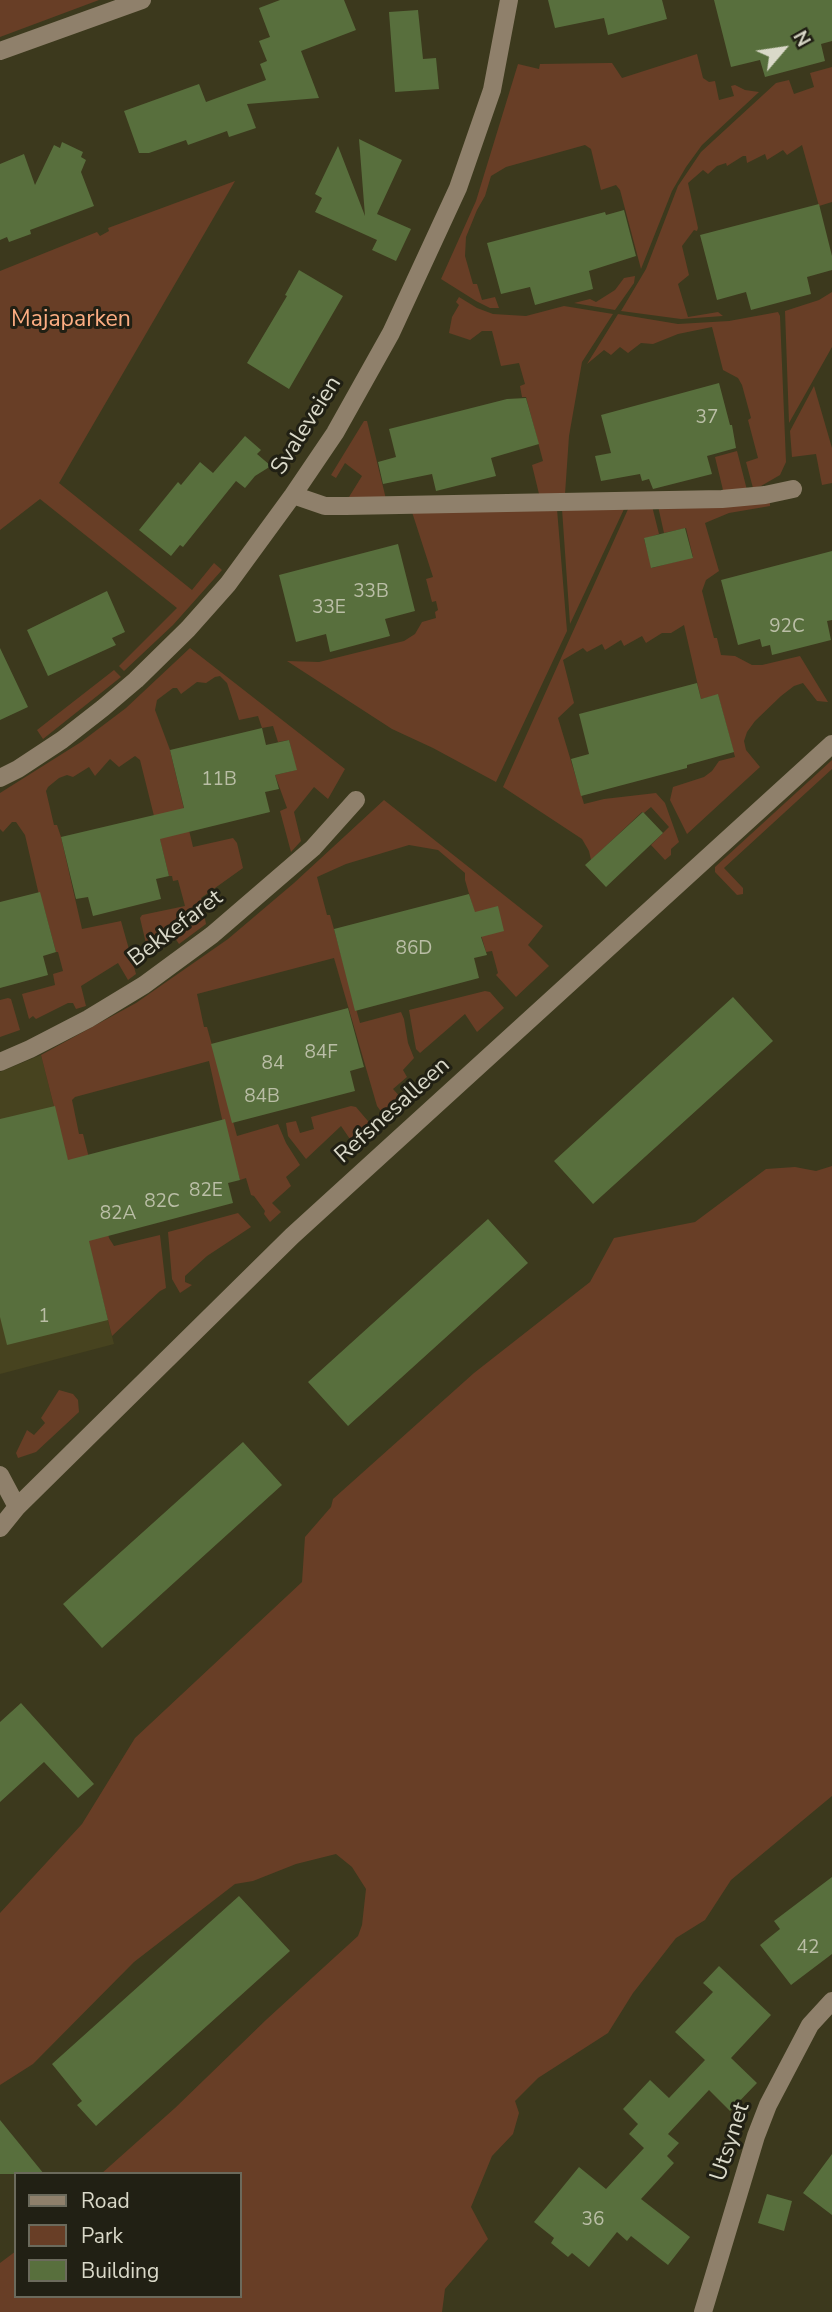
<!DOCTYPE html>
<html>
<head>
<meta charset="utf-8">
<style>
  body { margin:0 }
  #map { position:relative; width:832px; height:2312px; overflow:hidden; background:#3c391d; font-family:"Nunito Sans",sans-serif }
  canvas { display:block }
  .legend { position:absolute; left:14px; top:2172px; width:228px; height:126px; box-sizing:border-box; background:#212014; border:2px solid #6b6a5c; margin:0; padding:9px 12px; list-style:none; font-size:21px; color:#dad9c9 }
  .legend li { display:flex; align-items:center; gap:14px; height:35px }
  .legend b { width:35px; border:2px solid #6b6a5c }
  .north { position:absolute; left:748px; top:14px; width:70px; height:70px; -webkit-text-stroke:5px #212014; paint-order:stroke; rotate:61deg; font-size:19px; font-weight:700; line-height:28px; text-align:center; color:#dad9c9 }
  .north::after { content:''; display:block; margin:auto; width:24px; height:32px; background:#dad9c9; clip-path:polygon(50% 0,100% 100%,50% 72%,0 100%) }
</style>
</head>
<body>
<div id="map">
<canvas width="832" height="2312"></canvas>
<ul class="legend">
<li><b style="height:9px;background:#8f806b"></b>Road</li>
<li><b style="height:19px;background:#683e26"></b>Park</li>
<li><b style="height:19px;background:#586f3d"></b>Building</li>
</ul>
<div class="north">N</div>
</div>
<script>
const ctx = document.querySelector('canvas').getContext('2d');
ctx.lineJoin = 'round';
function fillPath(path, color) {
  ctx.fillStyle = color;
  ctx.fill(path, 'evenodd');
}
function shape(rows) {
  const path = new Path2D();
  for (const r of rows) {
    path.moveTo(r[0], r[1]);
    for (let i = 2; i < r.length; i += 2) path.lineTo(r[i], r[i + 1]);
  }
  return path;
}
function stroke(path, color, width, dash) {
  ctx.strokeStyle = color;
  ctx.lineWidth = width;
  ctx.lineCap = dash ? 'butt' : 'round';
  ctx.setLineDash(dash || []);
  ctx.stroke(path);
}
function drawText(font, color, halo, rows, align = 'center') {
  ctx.font = font + ' "Nunito Sans",sans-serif';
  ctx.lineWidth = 6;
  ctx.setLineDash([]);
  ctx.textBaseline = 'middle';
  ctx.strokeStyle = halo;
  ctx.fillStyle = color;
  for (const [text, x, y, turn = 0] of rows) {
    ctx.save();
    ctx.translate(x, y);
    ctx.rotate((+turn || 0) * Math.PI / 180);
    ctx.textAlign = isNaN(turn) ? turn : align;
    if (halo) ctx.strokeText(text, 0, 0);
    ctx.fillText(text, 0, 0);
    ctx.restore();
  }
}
fillPath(shape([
  [41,1055,114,1344,0,1374,0,1072]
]), '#47431f');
fillPath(shape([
  [0,0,99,0,0,37],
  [697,54,703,78,709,82,715,81,719,100,734,96,731,86,735,85,745,90,759,92,702,145,686,167,672,191,641,269,620,190,616,185,601,190,591,149,585,145,506,167,491,176,485,196,477,210,466,237,465,256,473,284,477,284,482,300,495,297,499,308,490,308,476,301,441,279,476,201,518,64,539,69,540,64,608,63,612,63,622,78],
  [832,67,832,202,819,206,802,145,787,155,783,150,767,160,765,154,747,163,746,156,743,156,727,166,726,163,717,166,708,174,703,170,688,183,698,228,697,231,694,230,682,246,689,275,678,284,688,317,718,312,723,316,681,319,621,311,646,269,678,186,701,152,776,83,789,80,794,94,814,87,810,73],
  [235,181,59,483,192,590,214,563,222,570,173,625,124,671,119,666,177,608,40,499,0,530,0,271,97,232,100,236,109,231,108,228],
  [635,276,634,283,615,310,574,303,590,299,596,302,615,290,624,278],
  [832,292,832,347,789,423,785,311,819,300],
  [459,297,477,308,493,314,526,316,564,306,613,314,582,362,569,436,565,494,539,494,532,465,543,461,526,397,522,397,520,386,525,384,519,363,501,366,492,331,482,331,470,340,449,333,452,317,459,305,456,302],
  [778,312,780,316,786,462,780,475,761,486,753,488,746,462,758,458,748,420,751,418,742,385,738,378,723,370,712,327,678,334,653,344,641,343,628,353,620,347,611,355,604,350,587,364,618,314,678,324,729,321],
  [814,386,832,448,832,483,822,485,816,454,792,457,790,431],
  [364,421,367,421,386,499,355,499,349,497,362,476,345,463,336,478,331,475],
  [737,451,747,490,723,490,715,457],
  [770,503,770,506,729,513,705,523,719,571,706,580,702,591,714,638,717,638,721,655,735,656,752,665,762,665,800,656,828,702,817,701,803,683,794,686,781,696,755,721,747,732,744,741,746,750,760,767,687,834,670,800,673,787,704,777,712,771,719,761,735,757,718,695,701,699,684,625,671,633,662,633,646,643,642,636,624,646,621,640,605,650,602,644,587,652,583,648,563,660,574,703,558,718,584,804,604,799,656,793,665,803,679,842,671,849,671,855,665,860,651,845,669,827,651,807,644,813,642,812,591,860,589,851,582,839,503,787,629,507,652,506,659,534,644,539,652,568,693,557,686,528,664,533,658,506],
  [625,507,570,624,562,509],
  [557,509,567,631,496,782,433,748,392,729,287,661,319,662,404,641,415,634,422,622,436,618,435,612,438,610,436,601,432,602,426,579,433,577,412,512],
  [190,648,345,769,328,799,314,787,294,812,301,841,291,852,280,811,287,808,275,775,296,770,289,740,278,742,273,726,262,728,258,716,239,720,227,683,220,676,215,677,206,683,197,682,181,694,177,688,173,688,157,700,155,710,170,750,193,847,233,838,237,843,243,868,201,898,206,924,179,944,167,926,152,937,157,946,148,952,140,918,142,915,185,906,178,880,173,881,172,876,169,876,140,760,135,756,119,767,110,759,95,776,89,767,73,777,67,775,59,778,48,787,46,791,54,825,57,825,61,837,82,929,121,921,136,974,128,980,118,963,81,986,86,1006,76,1009,73,1003,68,1003,36,1019,33,1016,29,1019,22,994,55,985,53,974,63,971,58,952,56,952,44,908,42,908,25,835,16,822,12,822,3,832,0,829,0,793,81,742,126,708],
  [114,670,121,677,43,739,37,730],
  [832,760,832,769,724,868,743,888,743,894,737,895,715,872,715,867],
  [384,800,543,926,528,945,549,966,516,997,496,975,498,973,492,951,486,952,465,880,465,873,438,850,409,845,346,864,317,877,327,915,330,915,360,1023,401,1012,404,1019,408,1043,414,1058,403,1070,407,1077,393,1089,403,1100,385,1117,377,1106,334,958,197,994,204,1027,207,1027,237,1136,278,1124,286,1143,300,1165,286,1177,291,1186,272,1203,281,1212,270,1222,264,1214,265,1211,254,1196,251,1195,246,1178,240,1180,222,1119,209,1061,75,1097,72,1100,79,1134,83,1134,109,1238,114,1246,160,1235,166,1288,160,1291,112,1336,41,1055,136,1003,228,939,294,883],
  [485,991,490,992,504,1008,477,1032,465,1014,420,1053,416,1049,409,1010],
  [8,998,11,999,20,1030,0,1037,0,1000],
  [351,1106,356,1107,373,1127,354,1145,341,1126,306,1159,288,1136,286,1123,296,1121,300,1133,314,1129,311,1117],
  [832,1166,832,1796,731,1880,705,1920,676,1938,633,1993,608,2033,538,2078,515,2101,519,2113,513,2134,492,2156,471,2207,488,2239,445,2289,442,2312,0,2312,0,2263,16,2251,16,2296,240,2296,240,2174,101,2174,175,2108,267,2019,358,1936,362,1925,366,1889,352,1867,336,1854,296,1864,253,1881,235,1884,134,1962,33,2064,0,2085,0,1913,82,1824,135,1738,302,1582,305,1537,331,1507,333,1499,474,1373,590,1282,614,1238,695,1222,766,1169,795,1167,816,1171],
  [238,1213,251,1227,207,1256,185,1276,185,1282,192,1285,180,1293,172,1279,168,1232],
  [59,1390,73,1394,78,1400,79,1412,36,1452,18,1458,16,1453,27,1430,34,1435,45,1423,41,1418]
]), '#683e26');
fillPath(shape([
  [280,0,344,0,356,30,301,51,319,98,247,104,256,128,229,137,227,131,188,145,186,140,149,153,139,153,124,111,199,84,206,102,266,80,260,64,267,61,259,41,270,37,259,8],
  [548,0,662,0,667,19,608,35,604,18,555,28],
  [714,0,832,0,832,41,821,44,825,61,765,77,760,60,731,67],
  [418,10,423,59,436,58,439,89,395,92,389,12],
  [359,139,402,160,377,214,411,229,396,261,372,250,377,240,315,212,322,198,315,194,338,146,365,216],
  [62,142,83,152,81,157,86,160,81,172,94,206,30,230,31,234,9,242,7,237,0,240,0,164,24,154,35,185,54,145,60,148],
  [819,204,832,256,832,270,807,277,811,294,751,310,746,292,717,300,700,235],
  [624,210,636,256,589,271,593,289,535,305,530,287,501,294,487,243,605,212,606,215],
  [299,270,343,296,289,389,247,363,287,296,285,295],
  [719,383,730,425,732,425,736,448,707,456,712,474,653,489,649,479,642,481,640,474,601,481,595,456,611,453,601,415],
  [526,398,539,444,491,458,496,476,436,491,432,474,383,484,378,462,396,457,389,429,507,399],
  [245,436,261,450,257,454,271,466,255,476,245,488,236,481,183,547,180,545,171,556,139,530,178,482,181,485,200,462,213,473],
  [685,528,693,558,651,568,644,538],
  [398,544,415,611,385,619,390,636,330,652,326,634,296,642,279,575],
  [832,551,832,620,827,621,831,640,772,655,770,645,762,647,760,639,738,645,721,580],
  [107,591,125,632,112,638,116,645,48,676,27,630],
  [0,648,28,707,0,720],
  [697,683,701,699,718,694,734,752,687,765,687,768,581,796,571,759,589,754,579,714],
  [262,728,266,745,289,740,297,770,275,775,279,789,265,792,270,812,160,839,169,876,156,879,161,899,93,916,88,897,76,899,61,837,184,808,170,750],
  [643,812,663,833,606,887,585,865],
  [40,892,56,952,43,956,48,975,0,988,0,902],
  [469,894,475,912,498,906,504,931,481,937,487,955,474,958,479,978,355,1011,334,929],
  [733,997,773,1041,593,1204,554,1161],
  [348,1008,364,1067,350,1071,355,1091,232,1123,211,1044],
  [55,1106,68,1160,225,1119,240,1180,228,1183,233,1203,89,1241,108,1320,7,1345,0,1317,0,1119],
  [488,1219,528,1263,348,1426,308,1382],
  [243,1442,282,1485,102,1648,63,1604],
  [21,1703,94,1784,78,1798,44,1762,0,1802,0,1722],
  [832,1877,832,1954,791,1985,760,1945,780,1929,774,1921],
  [239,1896,290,1951,96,2126,77,2105,82,2101,52,2064],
  [719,1966,771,2015,731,2058,757,2083,730,2111,709,2090,668,2134,679,2143,667,2156,674,2163,641,2199,690,2237,668,2265,631,2236,627,2241,617,2232,589,2267,572,2253,568,2257,551,2243,554,2238,534,2222,579,2167,606,2189,644,2148,629,2134,638,2124,623,2109,650,2080,669,2098,705,2060,675,2032,713,1992,703,1983],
  [0,2120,44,2174,0,2174],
  [832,2154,832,2215,803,2193],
  [767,2194,792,2201,784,2231,758,2223]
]), '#586f3d');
stroke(shape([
  [0,51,142,0],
  [293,495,325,506,346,506,722,499,765,495,793,489],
  [0,778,18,769,62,740,103,708,136,680,188,629,228,584,293,495,335,433,391,333,458,188,492,90,509,0],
  [0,1062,30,1049,88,1019,144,985,212,935,313,848,356,800],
  [0,1475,17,1507],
  [0,1528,17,1507,292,1236,832,744],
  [703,2312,756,2136,768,2105,810,2025,832,2001]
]), '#8f806b', 18);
drawText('19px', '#babea6', null, [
  ["37",707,418],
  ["33B",371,592],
  ["33E",329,608],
  ["92C",787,627],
  ["11B",219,780],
  ["86D",414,949],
  ["84F",321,1053],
  ["84",273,1064],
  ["84B",262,1097],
  ["82E",206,1191],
  ["82C",162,1202],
  ["82A",118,1214],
  ["1",44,1317],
  ["42",808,1948],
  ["36",593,2220]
]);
drawText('23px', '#fdae83', '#212014', [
  ["Majaparken",71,320]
]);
drawText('23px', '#dad9c9', '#212014', [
  ["Svaleveien",307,426,-58],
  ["Bekkefaret",176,929,-37],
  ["Refsnesalleen",393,1111,-42],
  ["Utsynet",731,2142,-72]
]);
</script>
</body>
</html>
